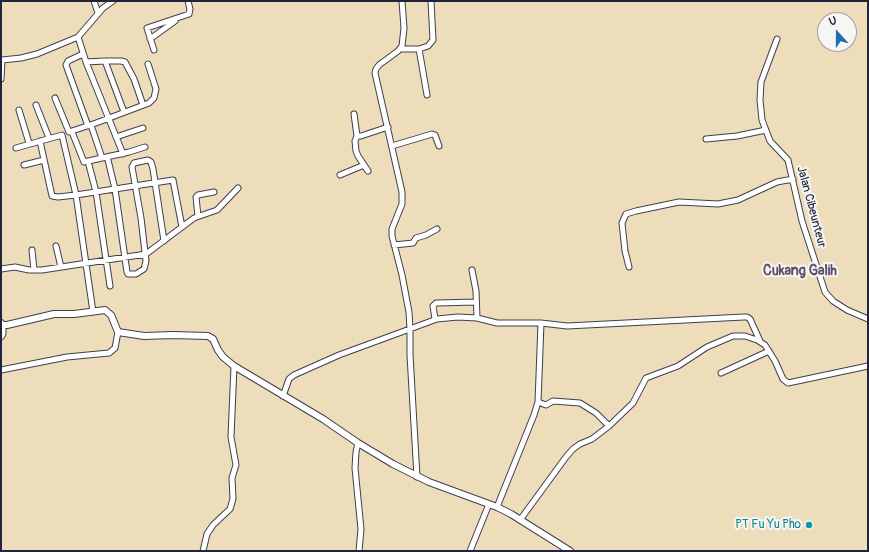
<!DOCTYPE html>
<html>
<head>
<meta charset="utf-8">
<style>
  body { margin:0 }
  #map { position:relative; width:869px; height:552px; overflow:hidden; background:#edddbb; font-family:Pangolin,sans-serif }
  canvas { display:block }
  .frame { position:absolute; inset:0; border:2px solid #22223b; pointer-events:none }
  .north { position:absolute; left:817px; top:12px; width:40px; height:40px; box-sizing:border-box; background:#f6f6f2; border:1px solid #a1a1a9; border-radius:50%; rotate:339deg; font-size:11px; font-weight:700; line-height:16px; text-align:center; color:#22223b }
  .north::after { content:''; display:block; margin:auto; width:14px; height:18px; background:#1f6fb2; clip-path:polygon(50% 0,100% 100%,50% 72%,0 100%) }
</style>
</head>
<body>
<div id="map">
<canvas width="869" height="552"></canvas>
<div class="frame"></div>
<div class="north">U</div>
</div>
<script>
const ctx = document.querySelector('canvas').getContext('2d');
ctx.lineJoin = 'round';
function shape(rows) {
  const path = new Path2D();
  for (const r of rows) {
    path.moveTo(r[0], r[1]);
    for (let i = 2; i < r.length; i += 2) path.lineTo(r[i], r[i + 1]);
  }
  return path;
}
function stroke(path, color, width, dash) {
  ctx.strokeStyle = color;
  ctx.lineWidth = width;
  ctx.lineCap = dash ? 'butt' : 'round';
  ctx.setLineDash(dash || []);
  ctx.stroke(path);
}
function drawText(font, color, halo, rows, align = 'center') {
  ctx.font = font + ' Pangolin,sans-serif';
  ctx.lineWidth = 4;
  ctx.setLineDash([]);
  ctx.textBaseline = 'middle';
  ctx.strokeStyle = halo;
  ctx.fillStyle = color;
  for (const [text, x, y, turn = 0] of rows) {
    ctx.save();
    ctx.translate(x, y);
    ctx.rotate((+turn || 0) * Math.PI / 180);
    ctx.textAlign = isNaN(turn) ? turn : align;
    if (halo) ctx.strokeText(text, 0, 0);
    ctx.fillText(text, 0, 0);
    ctx.restore();
  }
}
const minor = shape([
  [94,1,98,13],
  [402,1,404,28,402,46,398,51,379,65,376,69,375,73,402,192,402,204,392,229,392,236,402,275,409,312,410,330,410,355,417,477],
  [78,37,86,62,123,154],
  [150,39,175,21],
  [777,39,761,82,760,100,762,120,770,141,788,160,802,221,825,292,833,301,847,310,868,319],
  [400,49,419,49,427,95],
  [419,49,428,46,433,40,431,1],
  [154,50,147,28,189,14,190,9,188,1],
  [83,54,68,61,66,65,88,126],
  [105,61,124,112],
  [86,62,105,61,121,61,125,62,134,79,143,105],
  [1,79,2,60,21,58,37,54,78,37,103,8,113,1],
  [55,98,69,132,96,123,149,103,154,98,156,89,148,64],
  [36,105,49,138],
  [19,110,29,143],
  [354,114,357,136,361,136,388,127],
  [91,125,102,158],
  [72,132,84,162,129,152,145,147],
  [357,136,355,141,356,151,358,156,368,171],
  [116,137,143,128],
  [706,139,737,136,766,130],
  [40,141,52,196,58,197,76,195,173,180,182,227],
  [392,146,432,134,435,135,439,146],
  [16,148,62,135,76,195,93,312],
  [108,160,115,189,127,272,128,274,136,274,144,269,146,261,141,218,132,167,134,163,148,160,151,162,153,169,164,241],
  [24,165,44,160],
  [89,165,96,192,110,286],
  [340,175,364,165],
  [198,216,196,197,198,195,214,192],
  [394,245,413,243,416,238,426,235,437,229],
  [56,246,61,267],
  [32,250,34,270],
  [629,267,625,251,622,223,626,214,636,211,679,202,718,204,738,200,777,182,793,179],
  [1,269,15,267,29,270,42,270,146,254,194,218,217,210,238,188],
  [477,318,497,323,541,323,538,402,546,405,553,401,580,403,596,413,609,426,592,439,580,444,573,449,566,457,520,520],
  [435,319,433,306,436,303,476,302],
  [541,323,567,326,744,317,747,317,750,319,760,341],
  [1,337,3,334,3,325],
  [1,370,67,357,109,353,115,348,118,332],
  [721,373,769,351],
  [283,396,289,379,294,375,339,355,437,319,458,317,477,318,476,291,472,270],
  [609,426,633,403,646,378,678,366,707,347,733,336,745,336,757,340,765,345,775,361,783,379,788,383,868,366],
  [358,443,356,452,355,468,361,529,359,551],
  [497,507,534,415,538,402],
  [203,551,207,534,213,525,230,509,233,499,232,478,236,465,231,437,234,366],
  [470,551,489,504]
]);
const tertiary = shape([
  [1,323,3,325,7,325,54,314,74,314,105,310,111,315,118,332,144,336,173,335,208,336,213,339,218,350,223,357,234,366,323,419,358,443,393,464,429,482,497,507,511,514,570,551]
]);
stroke(minor, '#403e4e', 7);
stroke(tertiary, '#403e4e', 8);
stroke(minor, '#fff', 5);
stroke(tertiary, '#fff', 6);
for (const [x, y, r, color] of [
  [809,525,4,"#0f9aa8"]
]) {
  const dot = new Path2D();
  dot.arc(x, y, r, 0, 2 * Math.PI);
  ctx.fillStyle = color;
  ctx.fill(dot);
  stroke(dot, '#f6f6f2', 1.5);
}
drawText('12px', '#22223b', '#f6f6f2', [
  ["Jalan Cibeunteur",811,207,75]
]);
drawText('12px', '#0d838f', '#f6f6f2', [
  ["PT Fu Yu Pho",801,525]
], 'right');
drawText('bold 14px', '#5c4b6b', '#f6f6f2', [
  ["Cukang Galih",800,271]
]);
</script>
</body>
</html>
